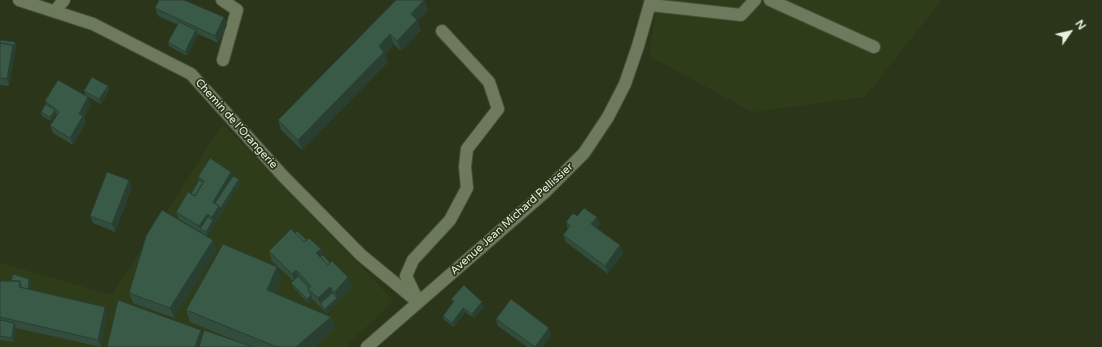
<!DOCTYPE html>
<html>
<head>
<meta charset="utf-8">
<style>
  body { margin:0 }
  #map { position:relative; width:1102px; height:347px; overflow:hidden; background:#2b351a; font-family:"Varela Round",sans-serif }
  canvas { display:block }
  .north { position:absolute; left:1050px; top:12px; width:40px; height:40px; -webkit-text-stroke:3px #2b351a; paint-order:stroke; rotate:56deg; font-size:11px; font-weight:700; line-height:16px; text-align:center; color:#eaf1e1 }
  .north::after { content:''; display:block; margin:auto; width:14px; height:18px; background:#eaf1e1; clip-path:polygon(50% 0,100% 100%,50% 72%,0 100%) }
</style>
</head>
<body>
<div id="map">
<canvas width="1102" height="347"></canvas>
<div class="north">N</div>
</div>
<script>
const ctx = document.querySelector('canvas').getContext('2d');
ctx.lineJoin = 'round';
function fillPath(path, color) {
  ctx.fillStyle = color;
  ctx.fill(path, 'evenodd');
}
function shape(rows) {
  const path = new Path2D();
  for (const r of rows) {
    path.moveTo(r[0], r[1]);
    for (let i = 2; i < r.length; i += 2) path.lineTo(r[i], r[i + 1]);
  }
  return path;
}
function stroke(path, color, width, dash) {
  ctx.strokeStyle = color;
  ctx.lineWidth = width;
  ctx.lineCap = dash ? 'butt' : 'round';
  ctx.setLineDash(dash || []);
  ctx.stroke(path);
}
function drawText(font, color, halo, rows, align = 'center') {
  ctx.font = font + ' "Varela Round",sans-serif';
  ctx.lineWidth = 3.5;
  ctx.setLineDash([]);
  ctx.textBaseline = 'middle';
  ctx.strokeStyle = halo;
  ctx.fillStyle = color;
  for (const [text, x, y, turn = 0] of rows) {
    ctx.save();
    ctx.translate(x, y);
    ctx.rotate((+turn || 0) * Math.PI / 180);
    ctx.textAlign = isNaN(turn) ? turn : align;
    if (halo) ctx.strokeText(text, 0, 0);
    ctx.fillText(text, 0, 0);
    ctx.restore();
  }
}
fillPath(shape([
  [658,0,942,0,865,97,752,112,649,56],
  [223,124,394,301,345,347,0,347,0,263,112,295]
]), '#2f3c19');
const minor = shape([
  [19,0,93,24,191,74,283,176,361,255,418,302],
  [222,0,237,10,223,60],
  [770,0,874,47],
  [651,5,741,15,755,0],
  [55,11,64,0],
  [417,299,406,276,413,260,450,220,467,188,465,167,467,149,498,109,489,82,442,31],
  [367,347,544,193,584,153,608,117,625,84,638,46,651,0]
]);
stroke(minor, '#475038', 14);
stroke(minor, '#6d7a5b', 12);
fillPath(shape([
  [424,0,428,10,417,21,421,30,401,51,394,44,385,54,388,62,302,150,281,130,278,120],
  [155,8,224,17,227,25,218,43,198,34,187,56,169,46,168,42,178,25,158,16],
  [0,40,15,42,16,46,9,86,0,85],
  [108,86,109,90,101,104,85,95,84,91],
  [45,101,91,105,84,117,86,123,73,145,53,133,50,126,57,115,56,114,51,121,42,116,41,112,46,104],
  [231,172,233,176,239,179,240,183,207,236,179,219,176,212,191,194,199,180,198,177],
  [132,187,115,232,93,223,90,216],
  [577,216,597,217,600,225,597,228,623,253,608,274,566,242,563,235,568,229,566,222],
  [295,233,307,240,321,249,323,255,352,287,327,313,312,299,308,303,293,287,291,283,293,281,272,261,269,251],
  [213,240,216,250,174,318,133,303,129,293],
  [281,278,275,293,331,317,335,328,314,347,107,347,203,335,244,344,190,322,186,310],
  [0,281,31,283,30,289,105,307,107,314,101,347,16,328,14,342,0,340],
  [451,299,484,307,474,318,465,312,454,327,444,320,443,316,453,302],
  [496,319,551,335,543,347,527,347,498,326]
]), '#324d3e');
fillPath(shape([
  [424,0,428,10,417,21,421,30,401,51,397,41,411,14],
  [224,17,227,25,218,43,215,36],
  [196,30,198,34,187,56,185,52],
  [390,34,394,44,385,54,388,62,302,150,298,140,379,46],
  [15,42,16,46,15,53,14,49],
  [13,45,15,53,9,86,7,79],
  [108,86,109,90,101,104,99,99],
  [88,97,91,105,84,117,86,123,73,145,70,138,79,114],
  [55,110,56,114,51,121,50,117],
  [231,172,234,180,217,207,213,202],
  [239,179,240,183,207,236,206,232,213,220,212,217,219,206],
  [129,180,132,187,115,232,112,224],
  [207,214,209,221,200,229,202,233,199,226],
  [597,217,600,225,594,231,591,224],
  [213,240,216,250,174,318,170,308],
  [620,245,623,253,608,274,605,266],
  [321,249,324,259,321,262,316,253],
  [277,267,281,278,271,302,267,290],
  [296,270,299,280,296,284,292,274],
  [348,277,352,287,327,313,325,309,337,298,335,292],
  [29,279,31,283,29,296,28,292],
  [330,287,334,297,320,304,322,308,318,298],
  [311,295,312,299,308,303,307,299],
  [482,302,484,307,474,318,472,314],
  [105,307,107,314,101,347,98,340],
  [463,308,465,312,454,327,452,323],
  [331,317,335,328,314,347,296,347],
  [14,323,16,327,14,342,12,338],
  [549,328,551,335,543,347,535,347],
  [201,330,205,342,203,347,195,347]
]), '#293f32');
const building = shape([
  [159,0,184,0,224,17,215,36,155,8,159,0],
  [396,0,424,0,411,14,417,20,397,41,390,34,379,46,384,52,298,140,278,120,396,0],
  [179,22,196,30,185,52,168,42,179,22],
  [0,40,15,42,14,49,13,45,0,43,0,40],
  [0,43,13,45,7,79,0,78,0,43],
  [92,77,108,86,99,99,84,91,92,77],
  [58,80,88,97,79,114,83,116,70,138,50,126,59,112,45,101,58,80],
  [46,104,55,110,50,117,41,112,46,104],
  [210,158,231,172,213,202,219,206,212,217,207,214,199,226,176,212,188,192,195,196,204,181,198,177,210,158],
  [107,172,129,180,112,224,90,216,107,172],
  [233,176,239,179,220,209,219,206,215,203,233,176],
  [199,180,203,182,195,196,191,194,199,180],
  [584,208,597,217,591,224,620,245,605,266,563,235,570,226,566,222,573,213,574,215,575,214,577,216,584,208],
  [162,210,213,240,170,308,129,293,146,236,162,210],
  [208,217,213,220,206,232,200,229,208,217],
  [291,229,304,242,309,238,321,249,316,253,328,265,332,261,348,277,335,292,330,287,318,298,308,289,311,286,296,270,292,274,269,251,291,229],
  [297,231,307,240,304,242,295,233,297,231],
  [223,244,277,267,267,290,331,317,296,347,277,347,186,310,223,244],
  [323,255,330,263,328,265,320,257,323,255],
  [13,274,29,279,28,289,21,287,21,285,20,281,11,281,13,274],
  [298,276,309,288,308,289,311,295,307,299,291,283,298,276],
  [0,281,20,281,19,287,105,307,98,340,0,317,0,281],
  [464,285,482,302,472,314,463,308,452,323,443,316,454,301,451,299,464,285],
  [332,293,337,298,325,309,320,304,332,293],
  [511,299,549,328,535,347,496,319,511,299],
  [118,300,201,330,195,347,107,347,118,300],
  [0,320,14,323,12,338,0,336,0,320],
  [204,330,253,347,199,347,204,330]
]);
fillPath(building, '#3a5a48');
stroke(building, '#293f32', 1);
drawText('11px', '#eaf1e1', '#2b351a', [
  ["Chemin de l'Orangerie",236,124,48],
  ["Avenue Jean Michard Pellissier",512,219,-42]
]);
</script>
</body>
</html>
